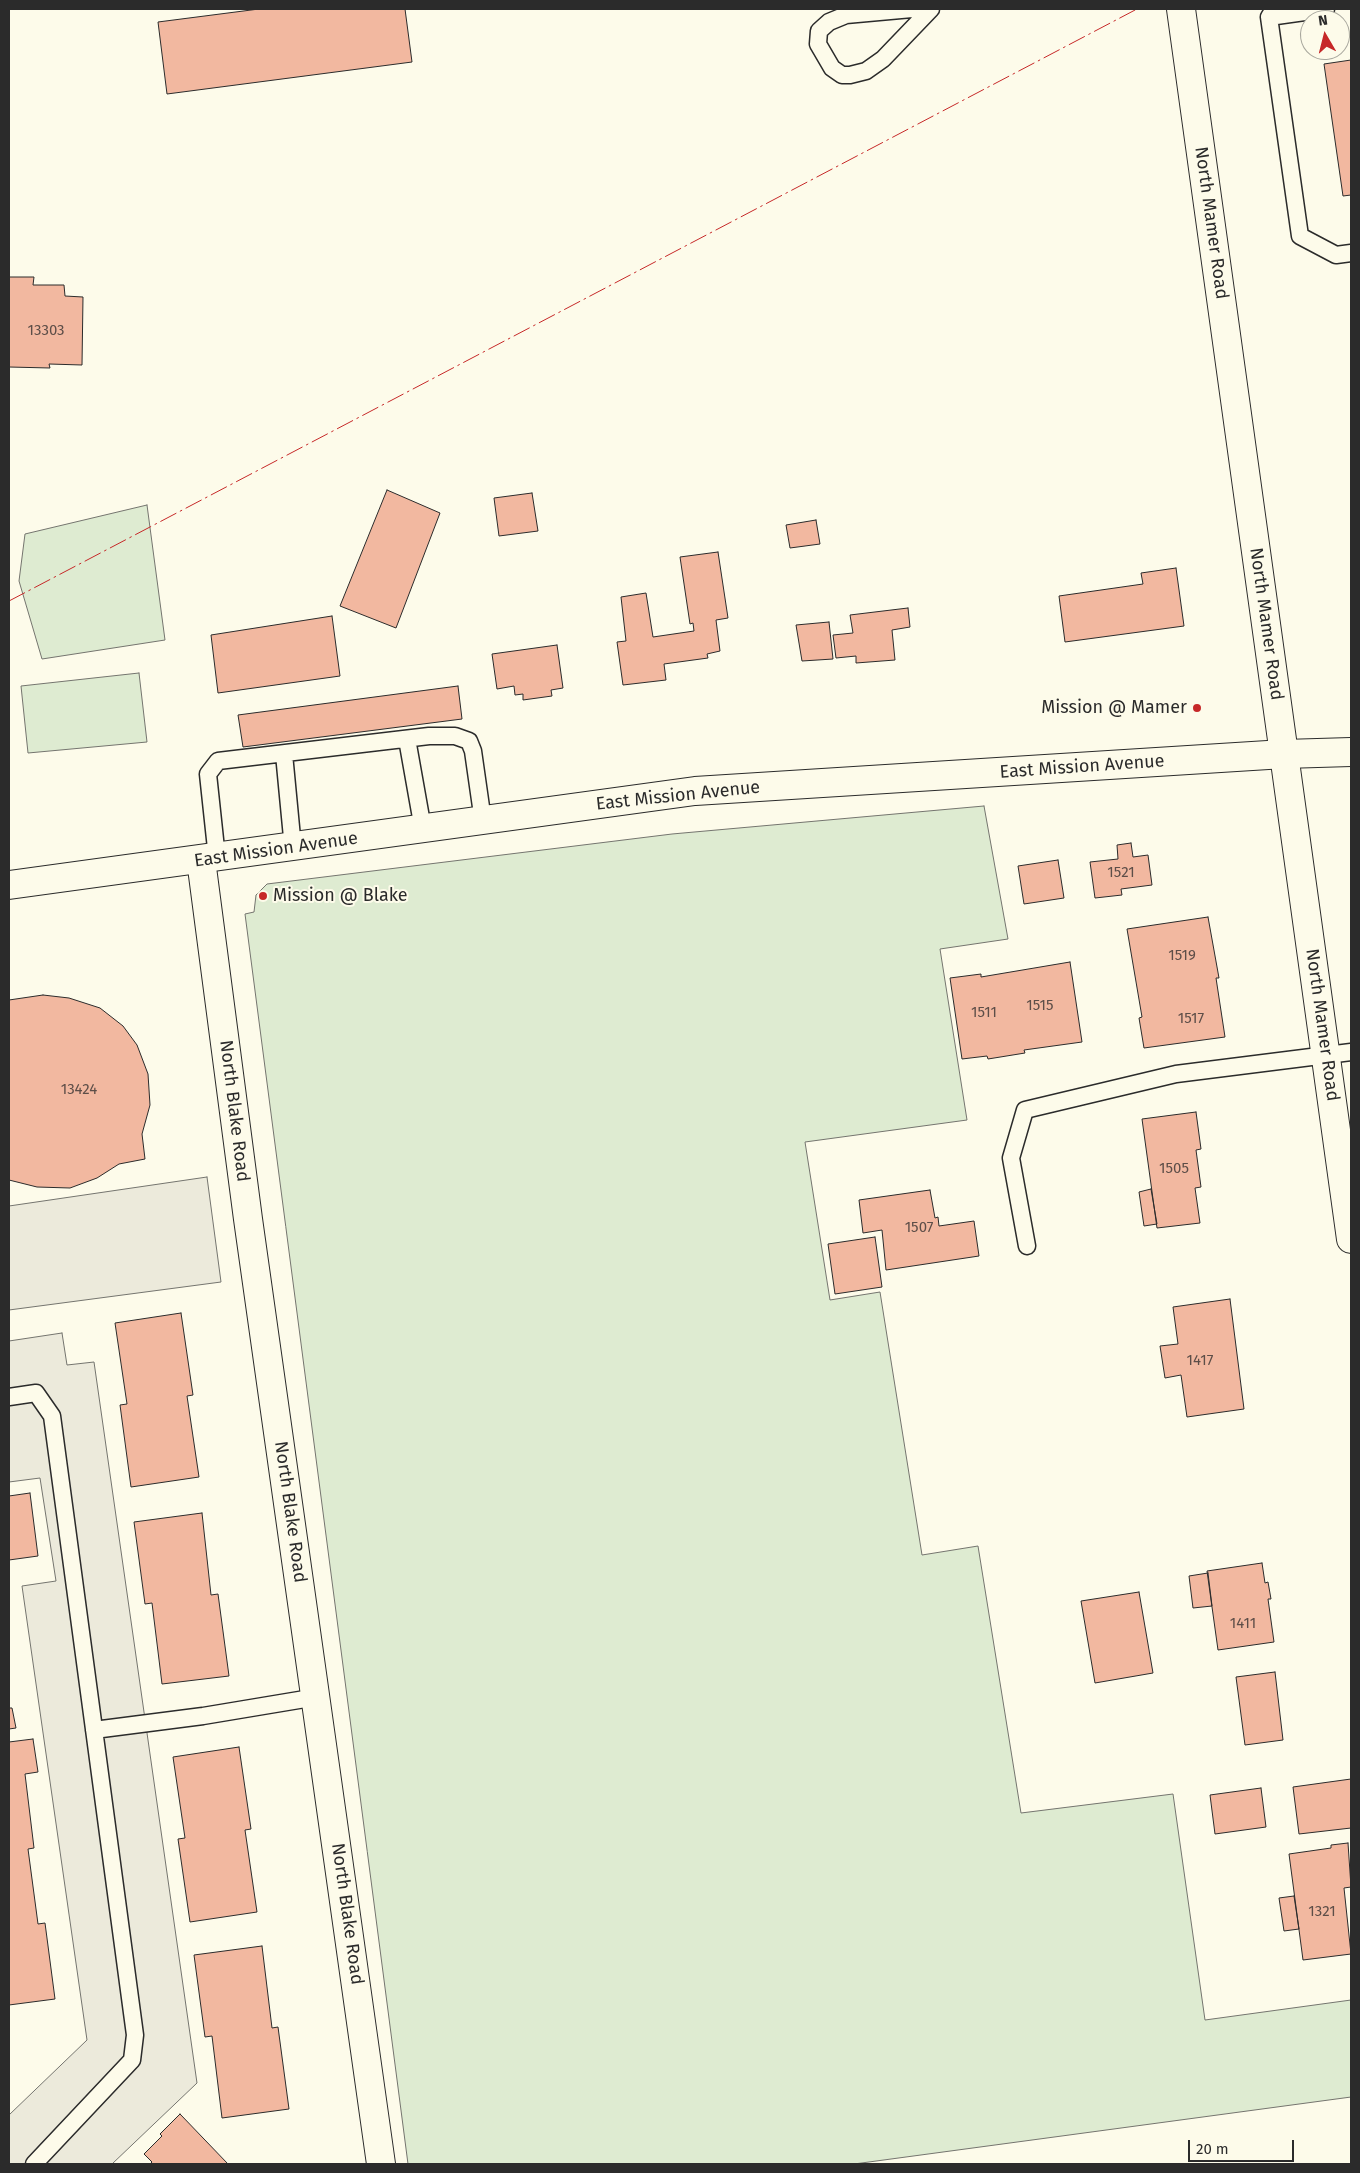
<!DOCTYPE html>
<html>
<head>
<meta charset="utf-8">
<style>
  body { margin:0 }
  #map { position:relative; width:1360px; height:2173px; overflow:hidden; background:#fdfbea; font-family:"Fira Sans",sans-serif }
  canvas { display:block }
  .frame { position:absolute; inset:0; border:10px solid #2b2b2b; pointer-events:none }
  .north { position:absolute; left:1300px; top:10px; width:50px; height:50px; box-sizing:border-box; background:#fdfbea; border:1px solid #a9a89e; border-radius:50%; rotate:352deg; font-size:14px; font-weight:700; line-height:20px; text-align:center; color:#2b2b2b }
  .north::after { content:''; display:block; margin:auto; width:18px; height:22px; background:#c62828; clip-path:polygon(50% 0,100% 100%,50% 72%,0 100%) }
  .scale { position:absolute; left:1188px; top:2140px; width:106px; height:22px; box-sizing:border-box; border:2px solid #2b2b2b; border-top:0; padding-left:6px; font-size:15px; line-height:18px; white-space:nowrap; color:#2b2b2b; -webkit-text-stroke:4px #fdfbea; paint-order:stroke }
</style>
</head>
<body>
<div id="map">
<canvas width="1360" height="2173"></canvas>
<div class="frame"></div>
<div class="north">N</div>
<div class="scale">20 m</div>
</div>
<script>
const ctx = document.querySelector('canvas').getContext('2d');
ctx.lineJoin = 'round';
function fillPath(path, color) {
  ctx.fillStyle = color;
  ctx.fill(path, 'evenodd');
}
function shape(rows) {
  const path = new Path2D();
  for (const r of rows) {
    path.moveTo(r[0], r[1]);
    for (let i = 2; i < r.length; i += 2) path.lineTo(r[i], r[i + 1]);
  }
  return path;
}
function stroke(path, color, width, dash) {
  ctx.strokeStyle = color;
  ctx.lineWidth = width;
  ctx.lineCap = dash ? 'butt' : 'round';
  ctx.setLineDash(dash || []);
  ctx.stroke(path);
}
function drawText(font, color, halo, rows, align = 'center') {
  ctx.font = font + ' "Fira Sans",sans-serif';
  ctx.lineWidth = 4;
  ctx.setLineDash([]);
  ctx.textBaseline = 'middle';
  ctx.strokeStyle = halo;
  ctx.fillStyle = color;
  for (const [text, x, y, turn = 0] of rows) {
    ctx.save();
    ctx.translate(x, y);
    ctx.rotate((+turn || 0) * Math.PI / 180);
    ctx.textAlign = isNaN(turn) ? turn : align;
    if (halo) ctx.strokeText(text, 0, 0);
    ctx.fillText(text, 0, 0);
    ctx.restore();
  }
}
const green = shape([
  [147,505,165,640,42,659,19,581,25,534,147,505],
  [139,673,147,742,28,753,21,686,139,673],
  [984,806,1008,939,940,949,967,1120,805,1142,830,1300,880,1292,922,1555,978,1546,1021,1813,1173,1794,1205,2020,1351,2000,1351,2097,854,2164,408,2164,245,914,254,912,256,895,267,884,672,834,984,806]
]);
fillPath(green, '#deebd1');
stroke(green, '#74746e', 1);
const parking = shape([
  [207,1177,221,1282,9,1310,9,1206,207,1177],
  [62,1333,67,1365,94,1362,197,2083,112,2164,9,2164,9,2115,87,2040,22,1586,56,1581,40,1478,9,1482,9,1341,62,1333]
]);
fillPath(parking, '#eceadb');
stroke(parking, '#74746e', 1);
const building = shape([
  [259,9,405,9,412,62,167,94,158,22,259,9],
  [1351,60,1351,195,1343,196,1324,64,1351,60],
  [9,277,34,277,33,285,64,285,65,296,83,297,82,365,49,364,50,368,9,367,9,277],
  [387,490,440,513,396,628,340,606,387,490],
  [532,493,538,531,499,536,494,498,532,493],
  [816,520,820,544,790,548,786,525,816,520],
  [718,552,728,618,716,620,720,651,707,654,708,658,664,664,666,680,623,685,617,642,626,641,621,597,646,593,653,637,694,631,693,623,690,624,680,557,718,552],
  [1176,568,1184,626,1065,642,1059,596,1143,584,1141,573,1176,568],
  [908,608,910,627,892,630,895,660,856,663,856,656,836,658,833,635,853,633,850,615,908,608],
  [332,616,340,676,218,693,211,635,332,616],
  [829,622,833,659,802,661,796,625,829,622],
  [557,645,563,688,551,690,552,696,523,700,523,694,515,695,514,686,497,689,492,654,557,645],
  [458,686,462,719,243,747,238,715,458,686],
  [1131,843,1133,857,1148,855,1152,885,1121,889,1122,895,1095,898,1090,862,1118,859,1117,845,1131,843],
  [1058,860,1064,898,1024,904,1018,866,1058,860],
  [1208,917,1219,978,1216,978,1225,1037,1144,1048,1139,1018,1142,1017,1127,929,1208,917],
  [1070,962,1082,1042,1024,1050,1025,1053,988,1059,987,1056,962,1059,950,978,981,974,981,977,1070,962],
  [43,995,69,998,100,1008,123,1026,137,1045,148,1074,150,1105,142,1134,145,1159,119,1164,97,1178,70,1188,37,1187,9,1180,9,1000,43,995],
  [1196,1112,1201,1149,1196,1150,1201,1187,1195,1188,1200,1223,1157,1228,1142,1119,1196,1112],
  [1151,1189,1157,1224,1144,1226,1139,1192,1151,1189],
  [930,1190,935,1218,938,1217,939,1226,974,1221,979,1256,886,1270,882,1230,863,1233,859,1200,930,1190],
  [875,1237,882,1287,835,1294,828,1244,875,1237],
  [1230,1299,1244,1409,1187,1417,1181,1375,1165,1378,1160,1346,1178,1344,1173,1307,1230,1299],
  [181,1313,193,1395,187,1396,199,1477,131,1487,120,1405,127,1404,115,1323,181,1313],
  [30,1493,38,1556,9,1560,9,1496,30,1493],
  [202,1513,211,1595,218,1594,229,1676,162,1684,152,1603,145,1604,134,1522,202,1513],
  [1262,1563,1265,1583,1268,1582,1271,1599,1268,1599,1274,1642,1218,1650,1207,1571,1262,1563],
  [1208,1573,1212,1606,1193,1608,1189,1576,1208,1573],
  [1139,1592,1153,1673,1095,1683,1081,1601,1139,1592],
  [1275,1672,1283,1740,1245,1745,1236,1677,1275,1672],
  [9,1708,12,1708,16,1728,9,1729,9,1708],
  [33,1739,38,1772,25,1774,34,1848,28,1849,38,1924,45,1923,55,1999,9,2005,9,1742,33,1739],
  [239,1747,251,1829,245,1830,257,1912,190,1922,178,1839,185,1838,173,1757,239,1747],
  [1351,1779,1351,1828,1299,1834,1293,1787,1351,1779],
  [1261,1788,1266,1827,1215,1834,1210,1795,1261,1788],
  [1348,1843,1351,1887,1344,1888,1351,1954,1303,1960,1289,1854,1331,1848,1331,1845,1348,1843],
  [1294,1896,1299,1929,1284,1931,1279,1898,1294,1896],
  [262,1946,272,2028,278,2027,289,2109,222,2118,212,2036,205,2037,194,1955,262,1946],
  [180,2114,228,2164,150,2164,152,2162,144,2154,162,2136,160,2134,180,2114]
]);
fillPath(building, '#f2b8a0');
stroke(building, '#2b2b2b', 1);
const lane = shape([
  [912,9,846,15,829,22,819,31,818,44,832,68,842,75,850,75,866,71,883,59,931,9],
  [1274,9,1269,17,1300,236,1336,255,1351,253],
  [1269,17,1326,9],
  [407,739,423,829],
  [284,754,293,848],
  [217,858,208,774,218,761,429,736,455,736,469,741,473,751,483,821],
  [1027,1246,1011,1158,1025,1110,1176,1074,1351,1052],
  [9,1397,36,1393,52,1416,135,2035,132,2060,34,2164],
  [94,1730,203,1716,317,1697]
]);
const street = shape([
  [1181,9,1351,1239],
  [201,860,248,1219,381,2164]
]);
const secondary = shape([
  [9,885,695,791,1284,754,1351,752]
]);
stroke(lane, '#2b2b2b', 19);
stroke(street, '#2b2b2b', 30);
stroke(secondary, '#2b2b2b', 30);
stroke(lane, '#fdfbea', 16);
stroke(street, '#fdfbea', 28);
stroke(secondary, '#fdfbea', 28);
stroke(shape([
  [9,601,1137,9]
]), '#c62828', 1, [18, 4, 2.5, 4]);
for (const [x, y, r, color] of [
  [1197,708,5,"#c62828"],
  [263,896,5,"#c62828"]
]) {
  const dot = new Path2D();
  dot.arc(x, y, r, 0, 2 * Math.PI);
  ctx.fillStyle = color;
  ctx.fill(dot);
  stroke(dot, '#fdfbea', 2);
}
drawText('15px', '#5d4e48', null, [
  ["13303",46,331],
  ["1521",1121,873],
  ["1519",1182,956],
  ["1515",1040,1006],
  ["1511",984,1013],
  ["1517",1191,1019],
  ["13424",79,1090],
  ["1505",1174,1169],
  ["1507",919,1228],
  ["1417",1200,1361],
  ["1411",1243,1624],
  ["1321",1322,1912]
]);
drawText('18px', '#2b2b2b', '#fdfbea', [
  ["North Mamer Road",1211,223,82],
  ["North Mamer Road",1266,624,82],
  ["East Mission Avenue",1082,767,-4],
  ["East Mission Avenue",678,796,-6],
  ["East Mission Avenue",276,850,-8],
  ["North Mamer Road",1322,1025,82],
  ["North Blake Road",234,1111,83],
  ["North Blake Road",290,1512,82],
  ["North Blake Road",347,1914,82]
]);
drawText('18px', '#2b2b2b', '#fdfbea', [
  ["Mission @ Mamer",1187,708],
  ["Mission @ Blake",273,896,"left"]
], 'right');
</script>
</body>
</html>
